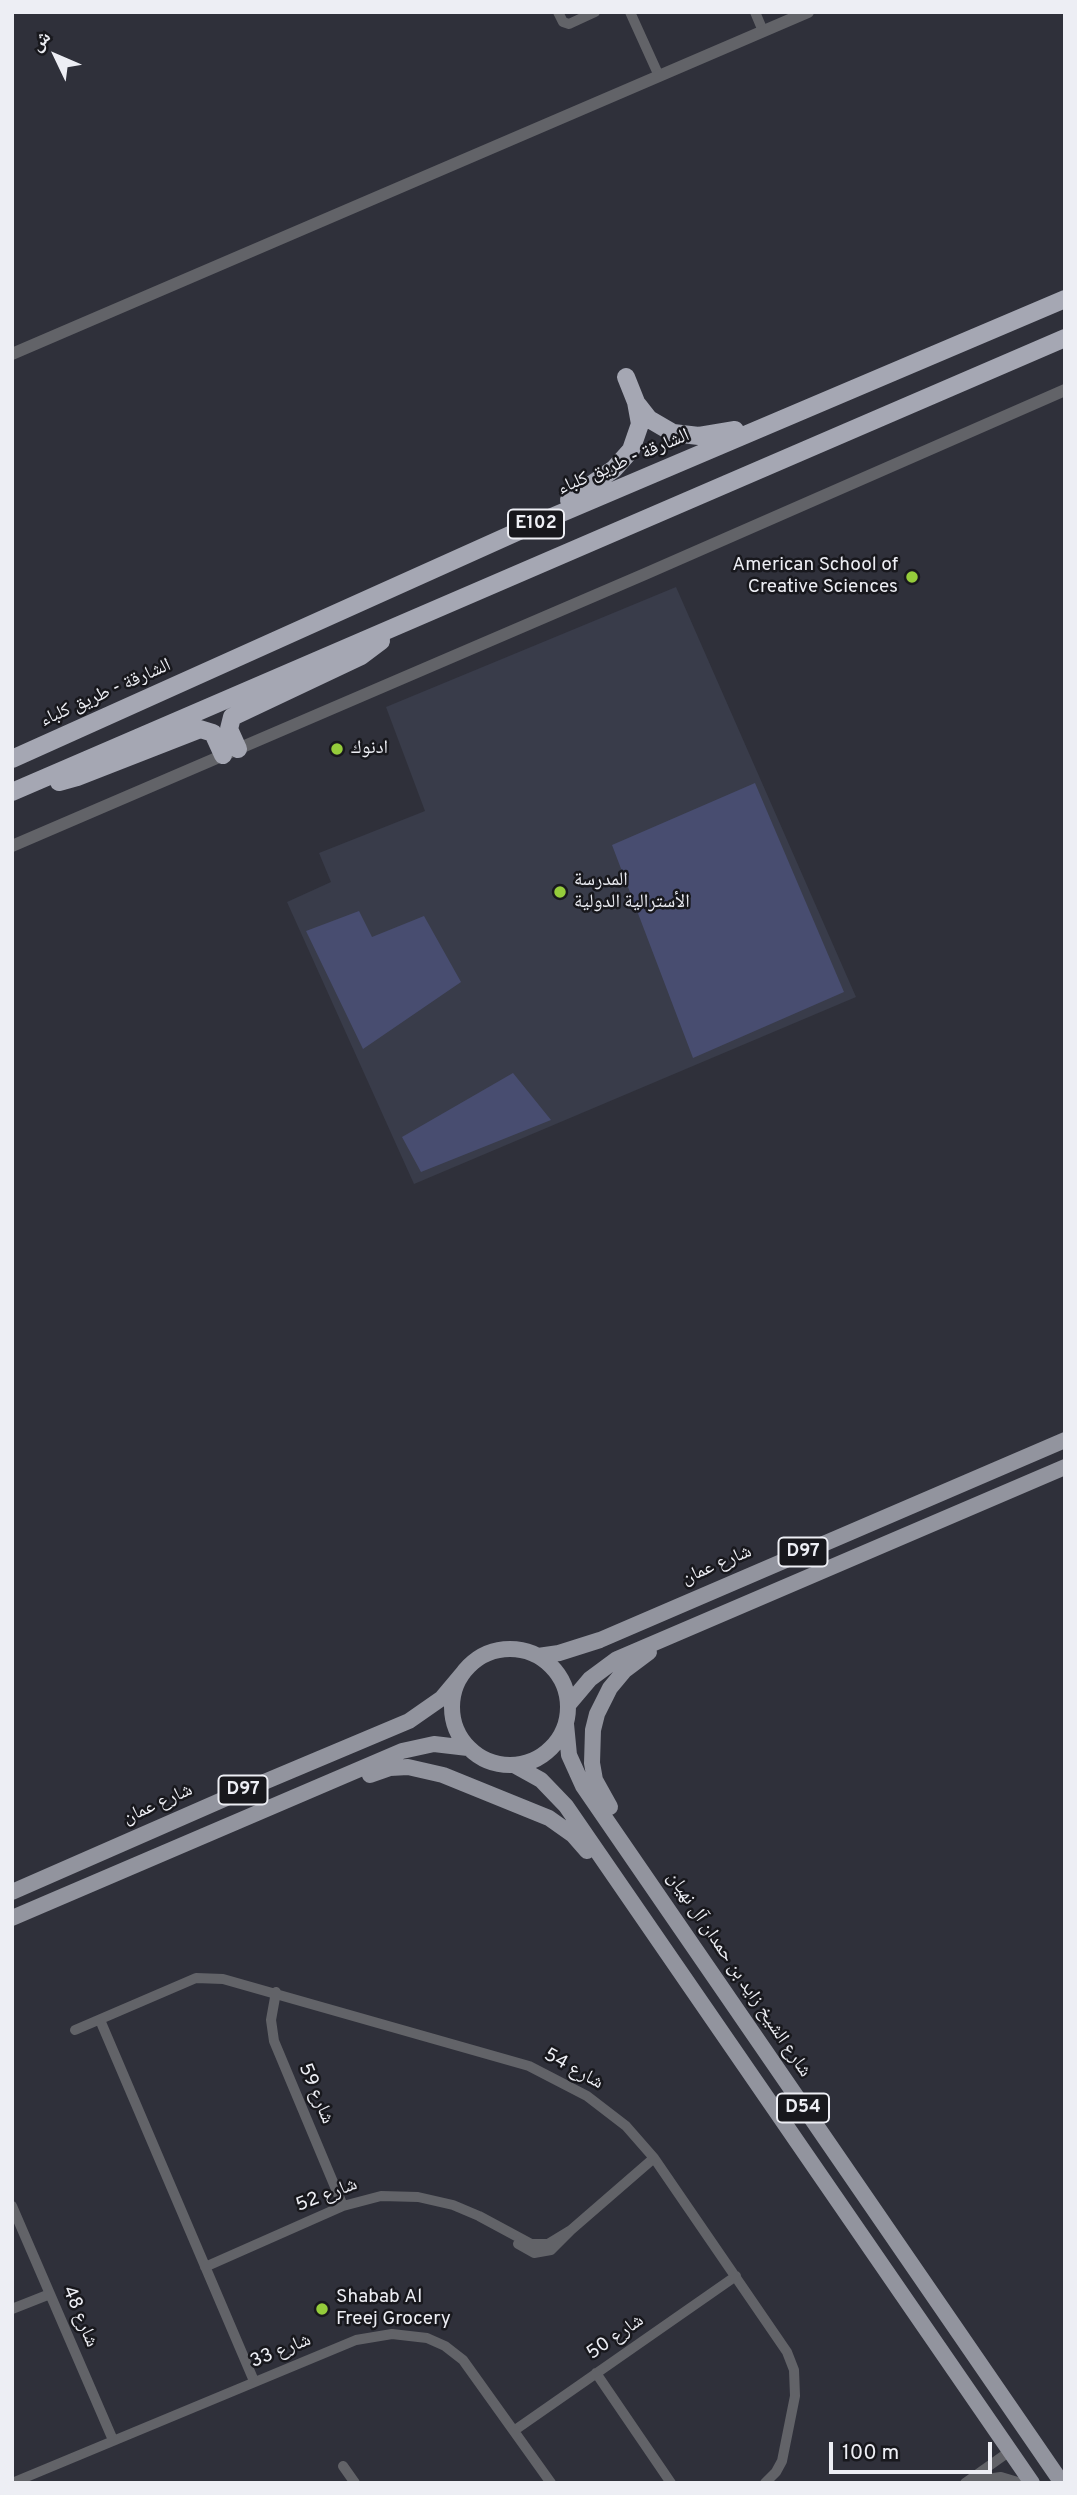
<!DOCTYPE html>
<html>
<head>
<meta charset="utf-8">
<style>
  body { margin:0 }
  #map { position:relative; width:1077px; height:2495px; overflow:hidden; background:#2f303a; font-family:Overpass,"Noto Naskh Arabic",sans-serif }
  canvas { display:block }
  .frame { position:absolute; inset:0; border:14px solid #edeef4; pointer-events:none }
  .north { position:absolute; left:21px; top:21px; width:70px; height:70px; -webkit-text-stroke:5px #18181d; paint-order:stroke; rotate:314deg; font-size:19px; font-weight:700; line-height:28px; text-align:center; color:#edeef4 }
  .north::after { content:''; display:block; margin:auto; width:24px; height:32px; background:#edeef4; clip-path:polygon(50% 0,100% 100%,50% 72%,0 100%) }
  .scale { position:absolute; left:829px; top:2442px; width:163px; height:32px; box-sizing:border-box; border:4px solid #edeef4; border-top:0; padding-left:9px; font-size:21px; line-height:24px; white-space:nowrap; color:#edeef4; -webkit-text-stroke:5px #18181d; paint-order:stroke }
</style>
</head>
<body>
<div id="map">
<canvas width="1077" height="2495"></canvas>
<div class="frame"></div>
<div class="north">ش</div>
<div class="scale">100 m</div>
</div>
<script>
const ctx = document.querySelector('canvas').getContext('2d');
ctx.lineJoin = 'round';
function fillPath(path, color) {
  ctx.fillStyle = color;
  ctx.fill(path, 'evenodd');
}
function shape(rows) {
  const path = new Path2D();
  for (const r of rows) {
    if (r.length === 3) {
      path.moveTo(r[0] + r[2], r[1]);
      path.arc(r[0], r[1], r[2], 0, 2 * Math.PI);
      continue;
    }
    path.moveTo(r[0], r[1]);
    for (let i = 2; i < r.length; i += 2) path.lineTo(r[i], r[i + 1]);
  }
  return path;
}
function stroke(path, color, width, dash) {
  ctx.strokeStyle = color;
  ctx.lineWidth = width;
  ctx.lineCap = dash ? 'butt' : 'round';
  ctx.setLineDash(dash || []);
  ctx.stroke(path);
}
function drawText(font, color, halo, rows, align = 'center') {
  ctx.font = font + ' Overpass,"Noto Naskh Arabic",sans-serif';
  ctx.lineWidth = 5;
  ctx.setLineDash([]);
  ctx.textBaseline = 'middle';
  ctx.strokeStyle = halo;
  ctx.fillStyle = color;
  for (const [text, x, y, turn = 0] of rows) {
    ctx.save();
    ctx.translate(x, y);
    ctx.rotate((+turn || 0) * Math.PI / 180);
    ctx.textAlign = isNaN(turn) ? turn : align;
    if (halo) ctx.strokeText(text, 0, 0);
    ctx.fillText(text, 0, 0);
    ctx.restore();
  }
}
fillPath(shape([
  [676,587,856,997,414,1184,287,902,331,882,319,853,425,811,386,707]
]), '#393c4a');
fillPath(shape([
  [755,783,844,992,693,1058,612,845],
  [359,911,372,937,424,916,461,982,363,1049,306,931],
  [513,1073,551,1120,421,1172,402,1137]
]), '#484d70');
stroke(shape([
  [558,12,563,22,569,24,595,12],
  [630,12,659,76],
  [755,12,763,31],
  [276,1992,271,2020,274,2041,343,2206],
  [100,2020,254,2381],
  [75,2030,196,1978,223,1979,529,2066,587,2096,626,2126,654,2158,787,2352,794,2370,795,2396,782,2461,776,2472,765,2483],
  [12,2206,113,2440],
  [518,2244,534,2253,551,2250,571,2230,654,2158],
  [205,2267,343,2206,381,2196,418,2197,453,2205,479,2216,531,2244,548,2244,571,2230],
  [12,2309,50,2294],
  [596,2373,671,2483],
  [515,2430,736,2276],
  [343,2466,355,2483],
  [12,2483,356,2340,392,2334,427,2338,445,2346,463,2360,551,2483],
  [965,2483,1010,2451],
  [975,2483,986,2479,1001,2477,1021,2483]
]), '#626368', 10);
stroke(shape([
  [12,354,808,12],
  [12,846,645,574,1065,390]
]), '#626368', 12);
stroke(shape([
  [510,1707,58],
  [538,1656,559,1653,600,1640,1065,1440],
  [568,1705,590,1679,617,1659,1065,1467],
  [566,1724,569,1755,583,1786,1062,2483],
  [514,1765,541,1780,566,1806,1032,2483],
  [370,1775,390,1768,408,1767,443,1775,549,1818,573,1835,587,1851],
  [610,1807,595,1780,592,1763,593,1730,597,1714,610,1688,625,1670,649,1652],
  [12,1892,238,1793,409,1721,442,1698,463,1673],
  [12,1918,402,1751,434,1744,468,1748]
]), '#92949e', 16);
stroke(shape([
  [638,405,649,419,673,433,699,436,735,430],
  [569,500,614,469,631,450,640,424,636,402,626,377],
  [238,749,229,729,232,717,361,656,381,641],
  [12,759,519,531,1065,299],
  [59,782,77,777,200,729,213,733,223,755],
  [12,792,1065,338]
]), '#a5a7b3', 18);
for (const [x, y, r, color] of [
  [912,577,7,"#95cc3b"],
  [337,749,7,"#95cc3b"],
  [560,892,7,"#95cc3b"],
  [322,2309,7,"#95cc3b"]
]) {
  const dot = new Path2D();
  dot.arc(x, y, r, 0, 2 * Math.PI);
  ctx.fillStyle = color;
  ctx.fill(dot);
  stroke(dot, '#18181d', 2.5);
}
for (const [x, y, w] of [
  [536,524,56],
  [803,1552,49],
  [243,1790,49],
  [803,2108,52]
]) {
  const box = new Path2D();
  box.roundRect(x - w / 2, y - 14.5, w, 29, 5);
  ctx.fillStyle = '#18181d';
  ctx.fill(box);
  stroke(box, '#edeef4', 2);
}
drawText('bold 18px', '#edeef4', null, [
  ["E102",536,524],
  ["D97",803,1552],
  ["D97",243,1790],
  ["D54",803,2108]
]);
drawText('19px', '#edeef4', '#18181d', [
  ["الشارقة - طريق كلباء",624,463,-23],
  ["الشارقة - طريق كلباء",106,694,-24],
  ["شارع عمان",717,1566,-23],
  ["شارع عمان",158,1805,-24],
  ["شارع الشيخ زايد بن حمدان آل نهيان",738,1975,56],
  ["شارع 54",573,2070,29],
  ["شارع 59",315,2094,67],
  ["شارع 52",327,2196,-21],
  ["شارع 48",79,2317,67],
  ["شارع 50",616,2338,-35],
  ["شارع 33",281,2352,-22]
]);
drawText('19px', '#edeef4', '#18181d', [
  ["American School of",898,566,"right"],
  ["Creative Sciences",898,588,"right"],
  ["ادنوك",351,749],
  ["المدرسة",574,881],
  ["الأسترالية الدولية",574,903],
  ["Shabab Al",336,2298],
  ["Freej Grocery",336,2320]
], 'left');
</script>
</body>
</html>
